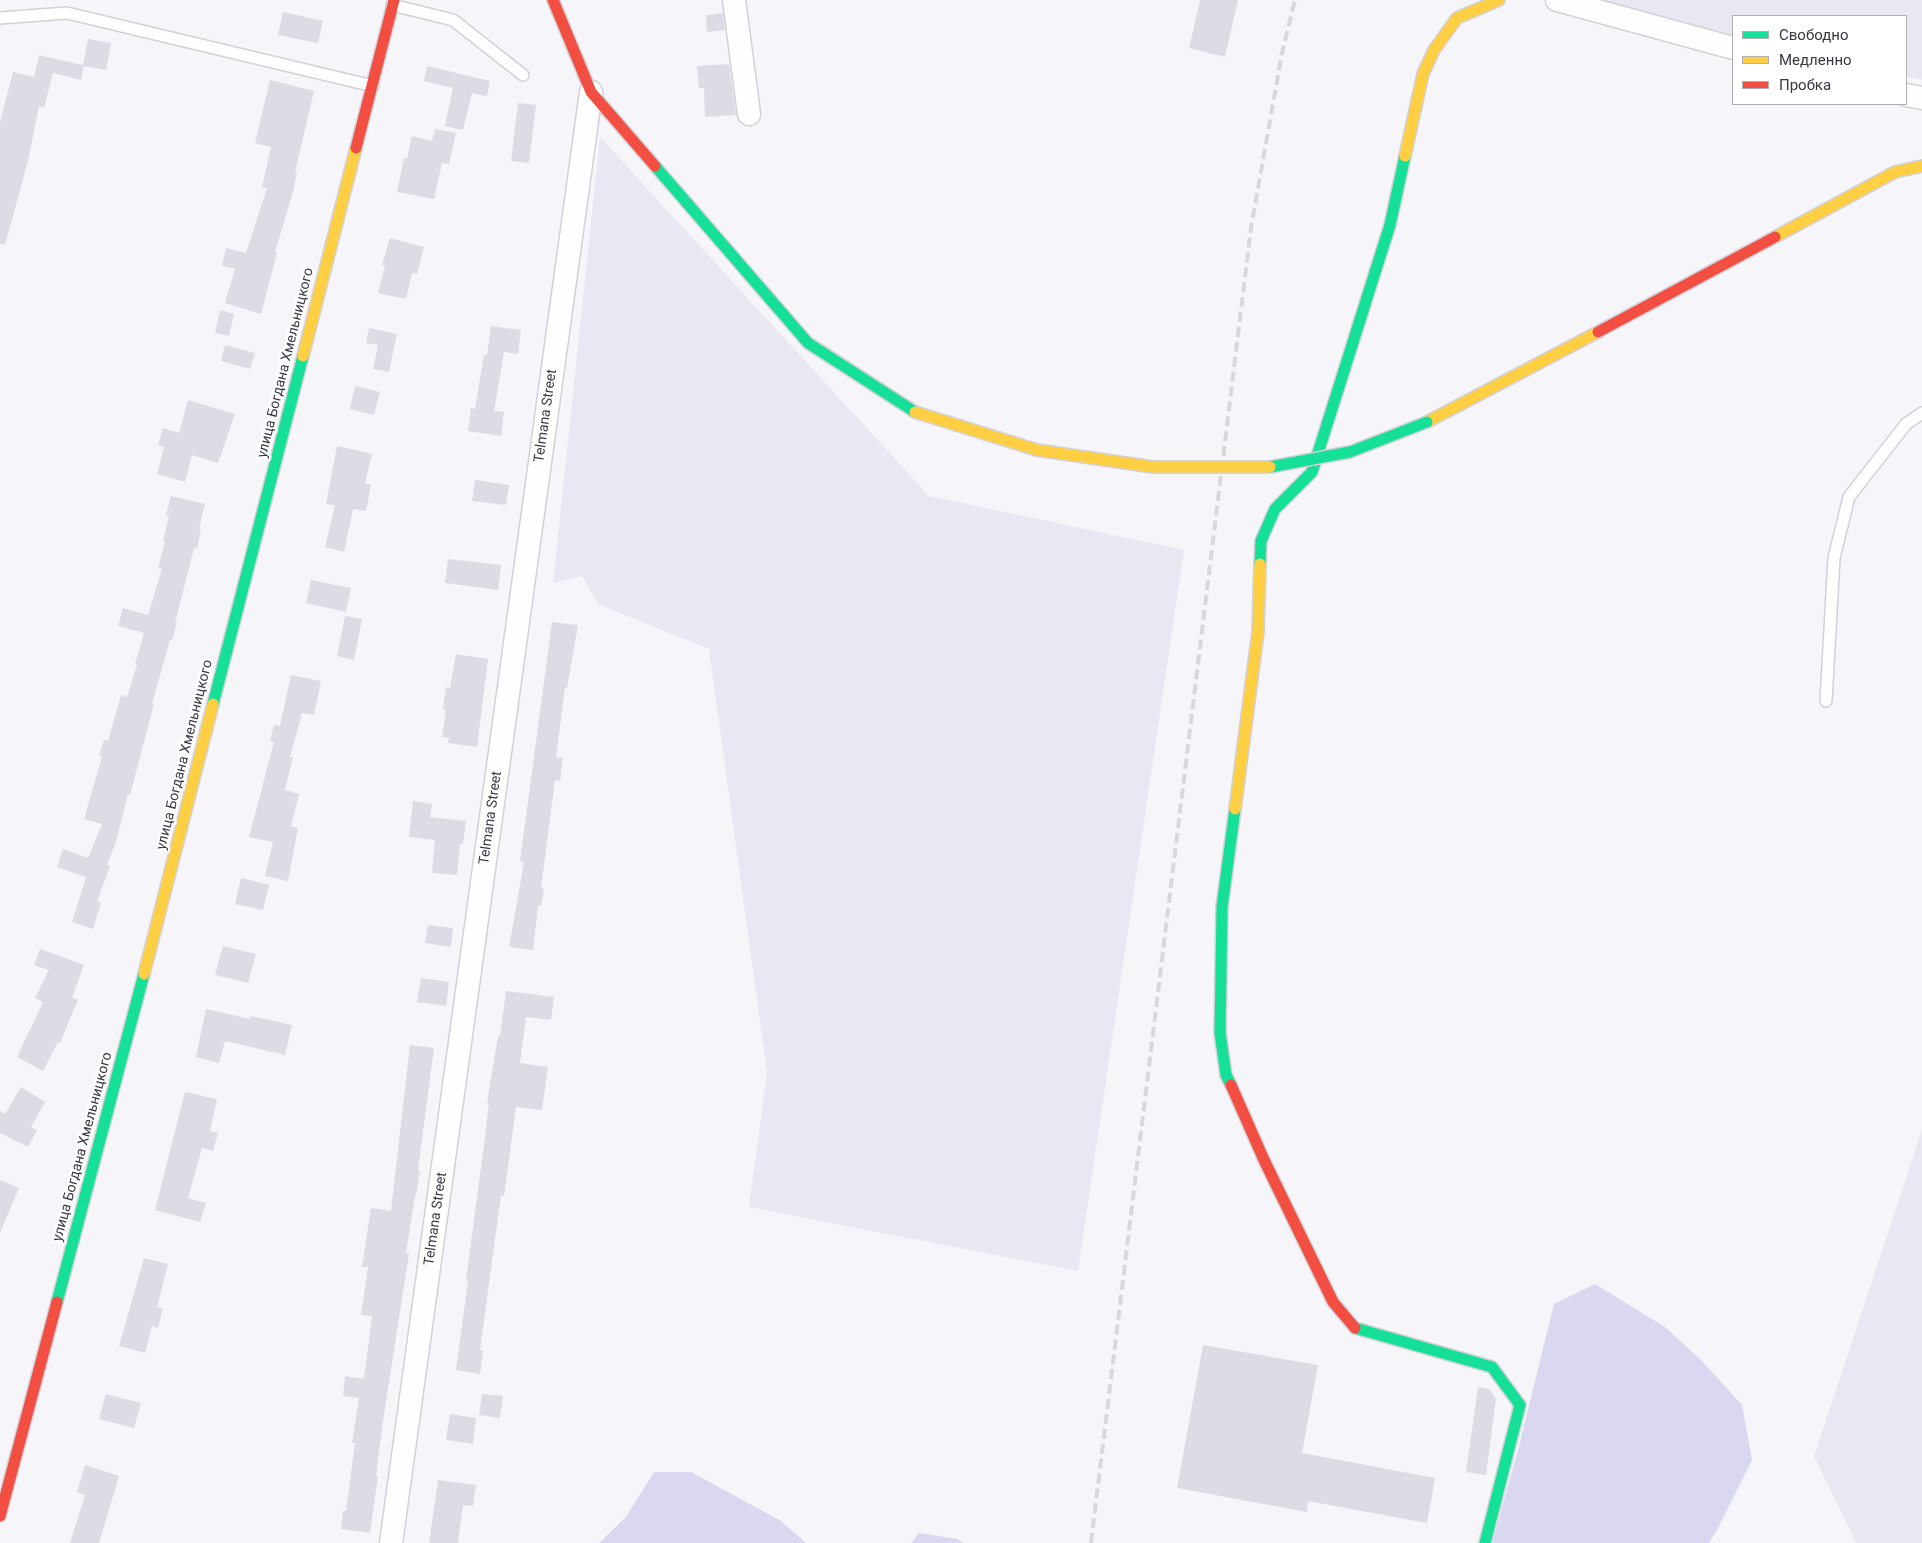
<!DOCTYPE html>
<html>
<head>
<meta charset="utf-8">
<style>
  body { margin:0 }
  #map { position:relative; width:1922px; height:1543px; overflow:hidden; background:#f6f5f9; font-family:Roboto,sans-serif }
  canvas { display:block }
  .legend { position:absolute; left:1732px; top:15px; width:175px; height:90px; box-sizing:border-box; background:#fff; border:1px solid #afafb4; margin:0; padding:6px 9px; list-style:none; font-size:15px; color:#383743 }
  .legend li { display:flex; align-items:center; gap:10px; height:25px }
  .legend b { width:25px; border:1px solid #afafb4 }
</style>
</head>
<body>
<div id="map">
<canvas width="1922" height="1543"></canvas>
<ul class="legend">
<li><b style="height:6px;background:#16e098"></b>Свободно</li>
<li><b style="height:6px;background:#ffcf43"></b>Медленно</li>
<li><b style="height:6px;background:#f24e42"></b>Пробка</li>
</ul>
</div>
<script>
const ctx = document.querySelector('canvas').getContext('2d');
ctx.lineJoin = 'round';
function fillPath(path, color) {
  ctx.fillStyle = color;
  ctx.fill(path, 'evenodd');
}
function shape(rows) {
  const path = new Path2D();
  for (const r of rows) {
    path.moveTo(r[0], r[1]);
    for (let i = 2; i < r.length; i += 2) path.lineTo(r[i], r[i + 1]);
  }
  return path;
}
function stroke(path, color, width, dash) {
  ctx.strokeStyle = color;
  ctx.lineWidth = width;
  ctx.lineCap = dash ? 'butt' : 'round';
  ctx.setLineDash(dash || []);
  ctx.stroke(path);
}
function drawText(font, color, halo, rows, align = 'center') {
  ctx.font = font + ' Roboto,sans-serif';
  ctx.lineWidth = 5;
  ctx.setLineDash([]);
  ctx.textBaseline = 'middle';
  ctx.strokeStyle = halo;
  ctx.fillStyle = color;
  for (const [text, x, y, turn = 0] of rows) {
    ctx.save();
    ctx.translate(x, y);
    ctx.rotate((+turn || 0) * Math.PI / 180);
    ctx.textAlign = isNaN(turn) ? turn : align;
    if (halo) ctx.strokeText(text, 0, 0);
    ctx.fillText(text, 0, 0);
    ctx.restore();
  }
}
fillPath(shape([
  [1590,0,1922,0,1922,80,1906,76,1906,16,1733,16,1733,35],
  [600,137,929,496,1184,550,1078,1271,749,1207,767,1073,709,649,598,604,582,576,553,583],
  [1922,1130,1922,1543,1856,1543,1814,1456]
]), '#e9e7f1');
fillPath(shape([
  [1595,1284,1665,1327,1701,1360,1742,1405,1752,1460,1718,1528,1709,1543,1492,1543,1519,1446,1554,1304],
  [654,1472,691,1472,781,1521,806,1543,599,1543,626,1517],
  [919,1533,958,1539,963,1543,911,1543]
]), '#dad7f0');
fillPath(shape([
  [1200,0,1238,0,1225,57,1189,48],
  [283,12,323,21,318,43,278,35],
  [723,13,725,30,707,32,706,15],
  [88,39,111,43,106,70,84,66,81,80,53,73,44,108,39,106,28,161,5,245,0,244,0,122,13,72,34,77,39,55,83,65],
  [729,64,736,115,705,117,704,88,699,88,697,66],
  [427,66,490,81,487,96,472,93,463,130,445,126,453,88,424,81],
  [270,80,314,91,295,172,297,172,293,192,275,252,277,253,261,314,225,303,235,269,222,266,226,248,246,253,267,188,262,187,271,147,255,143],
  [518,103,536,105,529,163,511,161],
  [435,129,456,133,449,164,442,163,434,199,397,192,404,158,407,158,412,136,432,141],
  [390,238,424,247,417,274,412,273,406,299,378,293,385,266,382,265],
  [220,310,234,314,229,336,215,333],
  [491,326,521,330,518,354,504,352,494,411,504,412,501,436,468,431,471,408,475,409,484,355,487,355],
  [369,328,397,334,389,372,373,369,378,345,366,343],
  [225,345,255,353,250,369,221,361],
  [355,386,380,392,374,415,350,409],
  [188,400,235,414,218,463,192,455,185,482,157,474,164,447,158,445,163,428,179,433],
  [337,446,372,454,365,483,371,485,366,511,353,509,344,552,325,547,335,505,326,504],
  [475,480,509,485,506,505,472,501],
  [171,496,205,504,199,529,201,529,197,549,194,548,175,623,177,623,172,640,170,640,157,686,152,704,154,704,130,795,128,794,116,842,107,865,110,866,97,901,101,903,93,929,72,922,86,877,57,867,63,849,88,858,102,824,84,819,102,757,99,756,104,740,108,741,121,695,127,697,137,665,135,664,144,633,118,626,123,608,148,615,162,569,158,568,165,541,163,541,169,516,166,515],
  [448,559,501,565,498,590,445,583],
  [311,580,351,588,346,612,306,603],
  [345,616,362,619,354,660,337,656],
  [552,622,578,625,567,688,565,688,556,757,563,758,560,781,555,780,541,888,544,889,541,906,538,906,533,950,509,947,524,862,520,861],
  [456,654,488,659,477,747,448,743,449,738,442,737,446,710,443,709,446,687,450,688],
  [291,675,321,681,314,715,302,713,290,757,293,757,285,790,299,794,291,826,298,828,288,881,265,876,273,842,249,837,274,742,270,741,274,725,280,726],
  [413,801,432,804,430,817,466,821,463,844,460,844,457,875,432,873,435,840,409,837],
  [241,878,269,885,263,910,235,904],
  [428,925,453,928,451,947,425,943],
  [223,946,256,954,248,983,215,975],
  [40,949,84,965,72,997,78,1000,60,1043,58,1042,43,1071,17,1057,43,1002,35,998,49,970,34,965],
  [421,978,449,982,446,1006,417,1002],
  [506,991,554,997,551,1020,526,1017,520,1063,548,1067,542,1110,516,1107,504,1196,501,1195,480,1350,483,1351,480,1374,456,1370,468,1281,466,1280,484,1145,489,1103,487,1103,498,1036,500,1036],
  [206,1009,250,1019,251,1016,292,1025,285,1055,225,1041,219,1063,196,1057],
  [410,1045,434,1048,418,1170,420,1171,416,1196,415,1196,406,1253,409,1254,383,1421,376,1476,378,1476,370,1533,341,1529,343,1511,346,1511,355,1443,352,1443,359,1398,343,1396,345,1376,364,1379,372,1316,361,1315,368,1267,362,1267,371,1208,391,1211],
  [21,1087,45,1102,31,1127,37,1130,28,1147,0,1133,0,1111,5,1114],
  [185,1092,217,1099,210,1131,218,1133,213,1151,202,1148,188,1198,206,1203,200,1222,155,1210],
  [0,1180,19,1188,0,1233],
  [144,1258,168,1264,157,1307,163,1308,158,1328,152,1326,145,1353,119,1346],
  [1203,1345,1318,1365,1302,1453,1435,1478,1427,1523,1308,1501,1307,1512,1177,1488],
  [1478,1387,1489,1389,1496,1399,1486,1475,1466,1472],
  [106,1394,141,1403,134,1428,99,1419],
  [482,1394,503,1396,500,1418,479,1415],
  [450,1414,476,1418,473,1444,446,1440],
  [85,1465,119,1476,99,1543,70,1543,85,1495,77,1492],
  [438,1480,476,1485,473,1506,463,1505,458,1543,429,1543]
]), '#dddce4');
const lane = shape([
  [392,5,453,20,523,75],
  [0,18,67,13,373,86],
  [1826,701,1834,558,1849,497,1906,424,1922,413]
]);
const street = shape([
  [734,0,749,114],
  [1557,0,1733,48],
  [1906,95,1922,98],
  [391,1543,591,92]
]);
const fast = shape([
  [655,166,808,343,915,412],
  [1260,564,1261,541,1275,509,1312,472,1390,225,1405,156],
  [213,704,303,356],
  [1231,1085,1226,1075,1220,1033,1222,907,1235,809],
  [57,1302,144,974],
  [1355,1328,1492,1367,1520,1405,1485,1543]
]);
const slow = shape([
  [1405,156,1423,74,1434,50,1457,18,1499,0],
  [1775,237,1895,172,1922,166],
  [303,356,356,148],
  [1427,422,1598,332],
  [1235,809,1258,632,1260,564],
  [144,974,213,704]
]);
const jam = shape([
  [553,0,591,92,655,166],
  [356,148,394,0],
  [1598,332,1775,237],
  [1231,1085,1264,1160,1333,1302,1355,1328],
  [0,1516,57,1302]
]);
stroke(lane, '#d2d1d8', 14);
stroke(street, '#d2d1d8', 25);
stroke(fast, '#d2d1d8', 14);
stroke(slow, '#d2d1d8', 14);
stroke(jam, '#d2d1d8', 14);
stroke(lane, '#fefefe', 11);
stroke(street, '#fefefe', 22);
stroke(fast, '#16e098', 11);
stroke(slow, '#ffcf43', 11);
stroke(jam, '#f24e42', 11);
stroke(shape([
  [1091,1543,1251,228,1282,53,1295,0]
]), '#d8d7da', 4, [10, 5]);
const fastBridge = shape([
  [1270,467,1350,452,1427,422]
]);
const slowBridge = shape([
  [915,412,1037,450,1153,467,1270,467]
]);
stroke(fastBridge, '#d2d1d8', 14, []);
stroke(slowBridge, '#d2d1d8', 14, []);
stroke(fastBridge, '#16e098', 11);
stroke(slowBridge, '#ffcf43', 11);
drawText('14px', '#383743', '#fff', [
  ["улица Богдана Хмельницкого",286,363,-76],
  ["Telmana Street",546,416,-82],
  ["улица Богдана Хмельницкого",185,755,-76],
  ["Telmana Street",491,818,-82],
  ["улица Богдана Хмельницкого",83,1147,-75],
  ["Telmana Street",436,1219,-82]
]);
</script>
</body>
</html>
